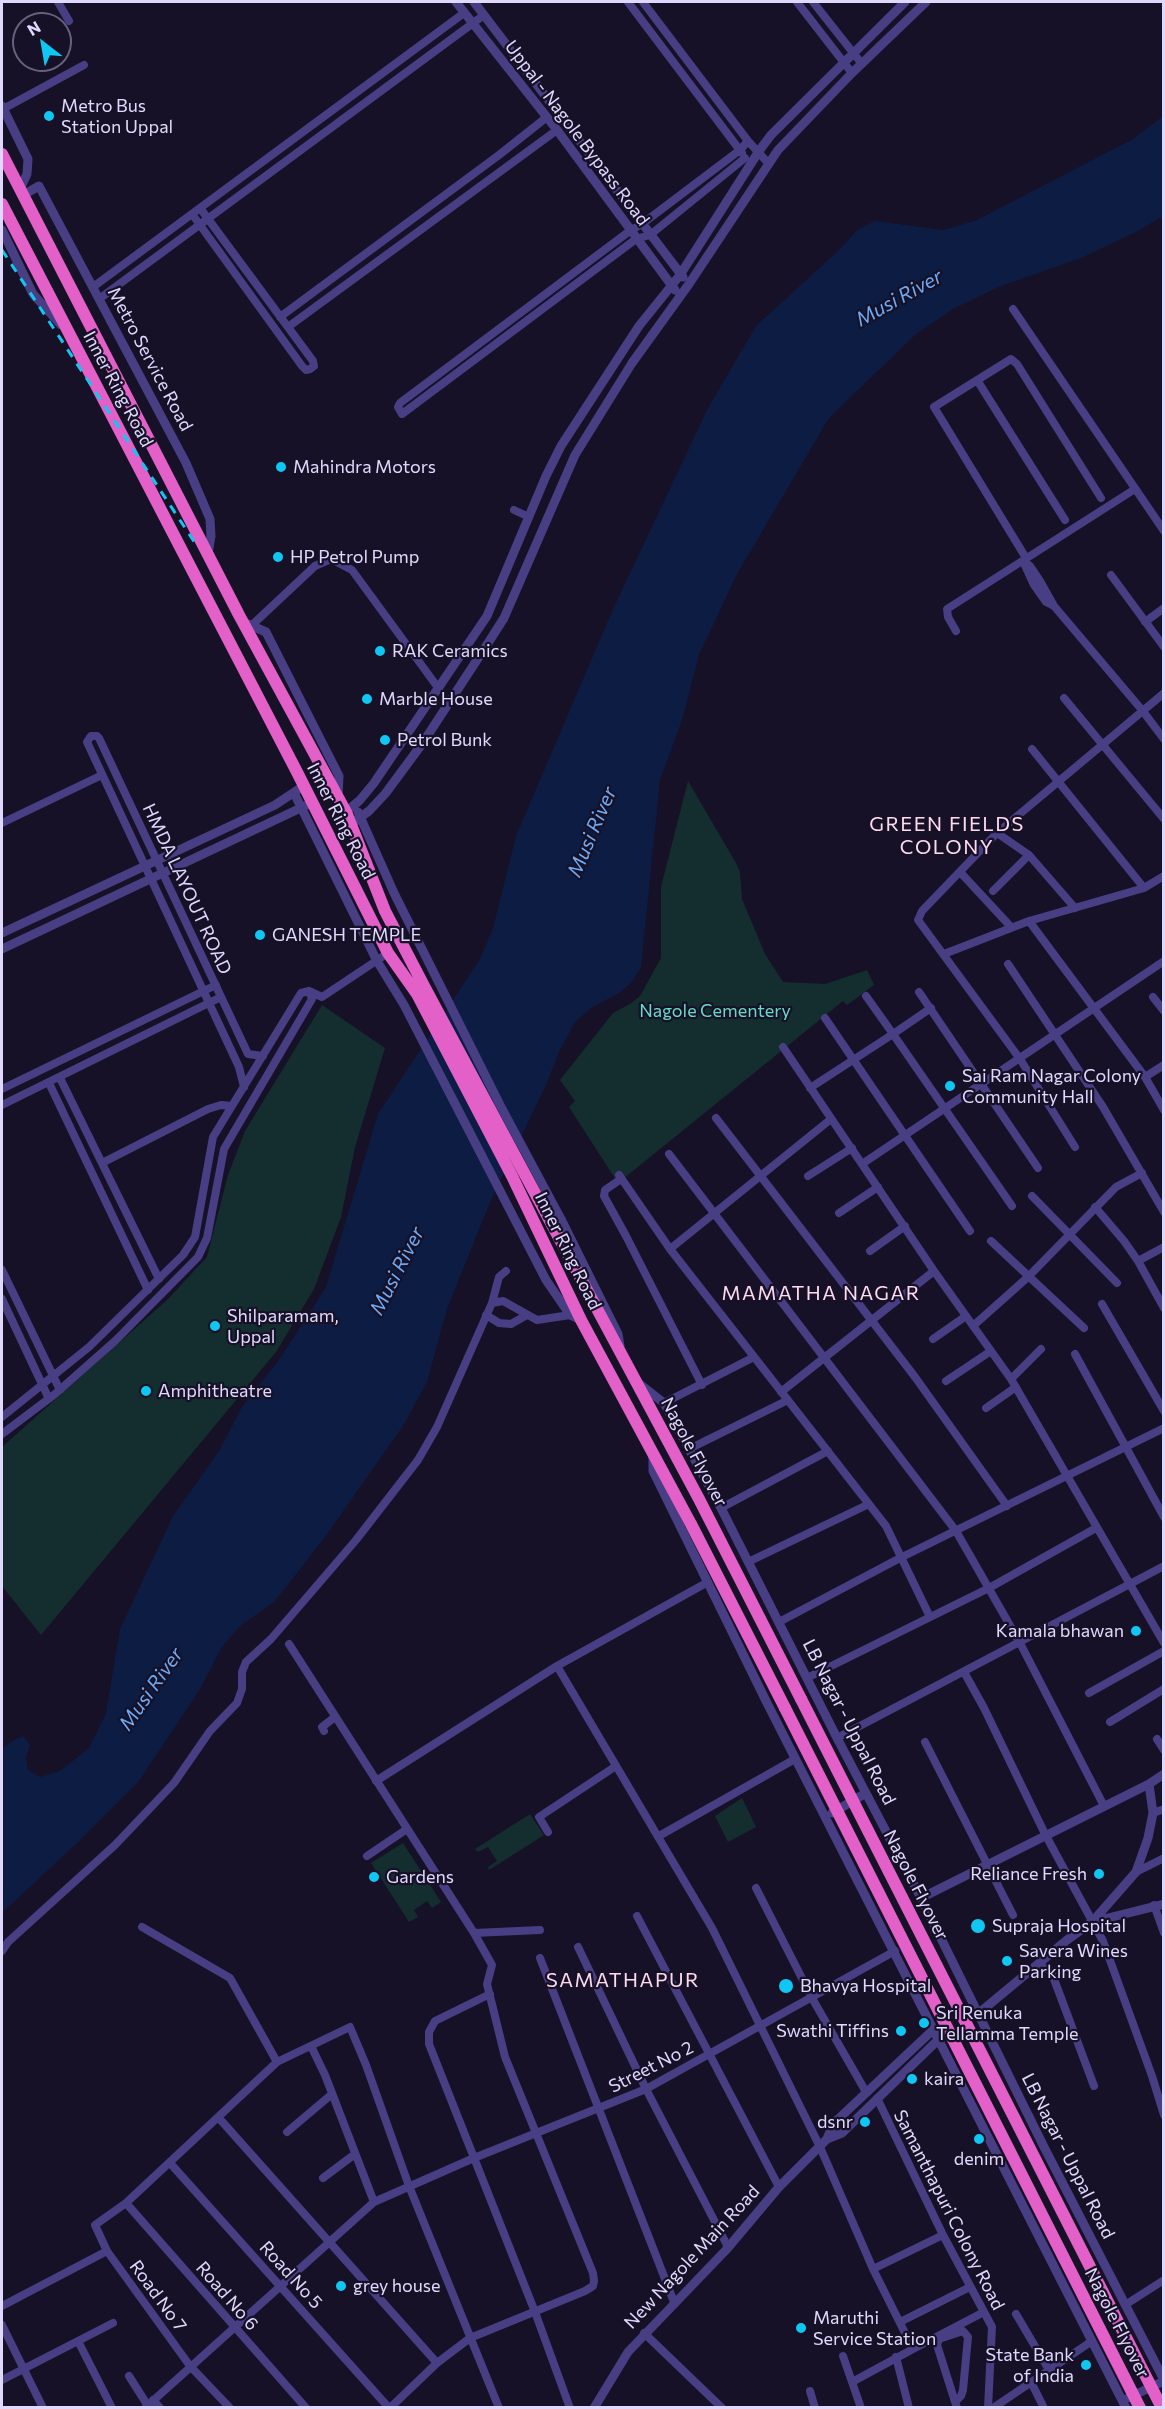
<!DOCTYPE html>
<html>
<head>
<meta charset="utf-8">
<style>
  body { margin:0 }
  #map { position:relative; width:1165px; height:2409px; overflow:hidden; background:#161126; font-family:Commissioner,sans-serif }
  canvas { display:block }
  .frame { position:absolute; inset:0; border:3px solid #e0d8fd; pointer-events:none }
  .north { position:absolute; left:12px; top:12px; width:60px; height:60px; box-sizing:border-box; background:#161126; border:2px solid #67617c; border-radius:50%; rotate:329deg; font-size:16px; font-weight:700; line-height:24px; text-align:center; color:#e0d8fd }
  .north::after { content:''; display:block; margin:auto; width:21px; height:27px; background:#0fc7f2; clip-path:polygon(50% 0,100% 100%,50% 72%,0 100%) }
</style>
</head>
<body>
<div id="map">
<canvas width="1165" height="2409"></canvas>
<div class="frame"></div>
<div class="north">N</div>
</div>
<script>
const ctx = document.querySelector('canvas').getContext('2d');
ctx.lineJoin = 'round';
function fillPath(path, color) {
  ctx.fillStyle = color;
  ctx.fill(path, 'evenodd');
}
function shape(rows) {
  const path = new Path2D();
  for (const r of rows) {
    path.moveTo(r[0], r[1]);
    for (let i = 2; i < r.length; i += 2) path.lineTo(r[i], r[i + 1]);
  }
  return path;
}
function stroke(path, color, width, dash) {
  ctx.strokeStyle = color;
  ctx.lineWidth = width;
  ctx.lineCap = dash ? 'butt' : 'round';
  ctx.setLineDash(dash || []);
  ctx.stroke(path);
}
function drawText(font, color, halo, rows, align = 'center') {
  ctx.font = font + ' Commissioner,sans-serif';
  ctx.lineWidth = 4.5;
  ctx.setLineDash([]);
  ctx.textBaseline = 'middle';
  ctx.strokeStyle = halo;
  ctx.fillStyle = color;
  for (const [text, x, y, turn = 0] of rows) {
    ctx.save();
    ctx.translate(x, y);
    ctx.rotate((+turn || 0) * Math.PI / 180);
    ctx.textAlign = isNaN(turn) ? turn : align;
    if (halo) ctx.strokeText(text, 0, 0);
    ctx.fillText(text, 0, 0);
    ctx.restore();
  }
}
fillPath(shape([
  [688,781,736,863,740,872,742,899,765,954,783,982,825,984,867,970,874,985,847,1005,843,1001,618,1183,569,1107,575,1101,560,1080,613,1013,630,1004,640,996,661,958,661,887],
  [322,1005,385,1048,355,1147,341,1217,314,1289,276,1352,41,1635,2,1586,2,1447,167,1300,207,1257,228,1175,245,1131],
  [742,1798,756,1827,728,1842,715,1816],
  [530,1814,544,1835,489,1870,488,1867,497,1861,488,1847,478,1852,475,1849],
  [403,1843,441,1902,432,1908,427,1901,414,1910,418,1917,409,1922,371,1863]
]), '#142e30');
fillPath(shape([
  [1163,116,1163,216,1136,232,1081,258,1001,286,953,309,915,335,829,418,737,574,699,655,682,720,660,780,641,968,631,983,619,993,591,1008,575,1022,559,1052,546,1085,491,1200,447,1309,427,1382,405,1423,325,1537,286,1587,274,1602,240,1626,222,1647,199,1691,139,1781,76,1844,2,1913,2,1750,9,1743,23,1736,30,1745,26,1757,28,1770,40,1777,60,1771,89,1748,106,1713,120,1629,173,1516,219,1451,242,1407,281,1357,326,1287,378,1114,480,959,493,928,516,836,613,609,708,408,756,326,840,249,857,230,875,221,944,230,977,220,1133,139]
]), '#0d1c43');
stroke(shape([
  [58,2,69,21],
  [628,2,742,153],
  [643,2,748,141,769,164],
  [797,2,852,73],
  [813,2,862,64],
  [3,109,84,65],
  [745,158,650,235,636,239,402,414,398,407,400,403,631,230,642,224,740,150,748,141],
  [192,214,302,366,306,370,310,369,314,366,313,361,200,208],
  [93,287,464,13],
  [99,299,484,15],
  [1013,309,1164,531],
  [280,317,499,155,547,117],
  [288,327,557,130],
  [977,380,1065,520],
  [514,510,529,517],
  [1026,558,934,407,1011,359,1017,364,1101,498],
  [1023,561,1030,566,1040,581,1054,606,1142,710,1164,739],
  [1023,561,1034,585,1046,602,1054,606],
  [1111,575,1164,647],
  [1145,622,1164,608],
  [251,626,315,566,331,559,352,570,439,689],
  [956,631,948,617,947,609,1135,489],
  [1064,698,1164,819],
  [1032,749,1144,888],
  [2,823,102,775],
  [997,833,1029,855,1075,908],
  [960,872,1011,927],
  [993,891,1029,855],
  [1029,921,1145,1077,1164,1110],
  [944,954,1029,921,1144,888,1164,876],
  [1008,964,1103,1107,1164,1212],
  [309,991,322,997,388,953],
  [919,992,1038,1168],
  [866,996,893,1034,931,1008],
  [1153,997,1164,1011],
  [825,1018,970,1231],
  [783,1047,934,1271,1011,1379,1164,1643],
  [1145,1077,1164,1065],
  [60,1078,159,1279],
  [49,1083,148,1290],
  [244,1087,239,1067,87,742,91,736,97,736,99,738,248,1054,263,1056],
  [810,1088,893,1034,1012,1206],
  [2,1089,216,985],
  [2,1105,221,997],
  [716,1118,915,1377,1007,1506],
  [1075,1147,1020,1059,918,920,922,911,997,833,1164,693],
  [669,1154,956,1531,1020,1643,1104,1806],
  [102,1163,208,1109,221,1105,232,1106],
  [862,1164,1164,961],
  [619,1175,670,1249,886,1526,930,1617],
  [808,1176,852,1148],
  [621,1179,605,1190,604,1196,626,1236,702,1385],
  [1032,1196,1117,1283],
  [1095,1207,1124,1241,1138,1261,1164,1247],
  [839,1213,878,1187],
  [991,1241,1084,1328],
  [670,1249,831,1119],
  [870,1251,905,1226],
  [1138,1261,1164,1308],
  [2,1270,60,1390],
  [506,1271,499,1277,492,1303,503,1301,537,1320,570,1315],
  [2,1299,49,1399],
  [1102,1304,1164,1411],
  [486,1315,499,1323,511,1324,527,1315],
  [973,1326,1028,1277,1116,1187,1142,1173],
  [933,1339,966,1316],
  [1075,1354,1164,1517],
  [1011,1379,1041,1349],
  [946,1381,991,1351],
  [781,1392,934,1271],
  [664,1403,754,1357],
  [986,1408,1016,1387],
  [2,1417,89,1347,183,1255,195,1237,213,1137,301,993,309,991,312,999,224,1149,207,1238,198,1257,115,1341,55,1394,2,1434],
  [689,1449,788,1400],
  [721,1508,828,1451],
  [748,1562,869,1504],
  [779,1622,902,1557,1164,1428],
  [289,1644,474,1933,492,1965,487,1984,505,2057,593,2273,594,2281,593,2286,585,2291,470,2338,437,2363,390,2408],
  [557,1666,712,1928,820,2147,873,2269,913,2349,852,2382],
  [964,1672,984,1708,1045,1834,1103,1941,1152,2076,1164,2115],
  [807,1678,989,1588,1096,1528],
  [1089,1693,1164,1651],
  [1110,1722,1164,1689],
  [324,1731,322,1727,335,1717],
  [837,1738,1164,1566],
  [1157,1739,1164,1750],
  [925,1742,1013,1915],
  [376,1781,557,1666,708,1582],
  [1153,1813,1164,1809],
  [548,1832,539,1817,616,1766],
  [659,1836,795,1759],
  [367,1856,407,1829],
  [1136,1872,1164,1858],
  [756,1888,812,1998,866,2092],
  [1154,1905,1164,1933],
  [637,1916,779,2187],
  [142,1927,230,1978,277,2062],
  [474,1933,540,1930],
  [578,1947,646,2089,728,2247],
  [2,1951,8,1942,115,1845,174,1783,210,1731,237,1703,242,1689,242,1672,246,1662,271,1639,356,1540,418,1460,437,1427,492,1303],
  [540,1958,674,2302],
  [1038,1965,1051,1971,1094,2086],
  [490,1994,435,2021,429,2032,429,2044,535,2312,570,2408],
  [311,2046,325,2075,374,2202],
  [877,2098,943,2235,992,2327,988,2408],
  [218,2117,437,2363],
  [287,2132,332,2094],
  [170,2163,389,2408],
  [323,2178,355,2154],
  [126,2203,306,2408],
  [873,2269,943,2235],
  [1125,2305,1164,2280],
  [2,2306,107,2251],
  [1016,2314,1049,2370],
  [900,2322,970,2287],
  [2,2325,43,2408],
  [644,2333,722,2408],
  [78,2341,112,2408],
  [913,2349,984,2312],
  [843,2356,861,2408],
  [896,2357,909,2408],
  [129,2376,148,2406],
  [2,2380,113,2323],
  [1031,2382,1044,2408],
  [810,2391,815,2408],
  [153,2400,160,2408],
  [956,2401,961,2396,963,2390,968,2337,963,2331,939,2339,937,2345,957,2408],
  [145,2408,374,2202,474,2158,646,2089,895,1951],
  [230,2408,190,2366,107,2251,95,2225,126,2203,277,2062,350,2027,366,2065,409,2186,499,2408],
  [993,2408,1092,2341]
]), '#473e83', 8);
stroke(shape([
  [456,2,557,130,675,290],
  [474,2,683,277],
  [2,106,28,159,27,174,20,189],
  [23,195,39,186,186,463,210,519,211,536,208,554],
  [2,230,33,294,61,325],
  [243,622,266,632,339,776,338,796],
  [294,793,377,961,404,1005,546,1280,570,1315,581,1320],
  [346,812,360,800,374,783,487,616,546,476,561,446,639,326,680,275,759,151,771,135,905,2],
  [358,812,394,893,500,1105,561,1219,618,1334,620,1346],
  [351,824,369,811,385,794,422,744,490,640,504,618,575,455,632,363,689,284,778,150,852,73,926,2],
  [2,933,275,805,299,789],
  [2,949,307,805],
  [637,1382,664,1403,721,1508,837,1738,921,1898,1044,2147,1164,2380],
  [653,1455,653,1471,766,1701,1126,2408],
  [832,1813,866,1793],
  [921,1898,1149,1784,1164,1774],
  [1093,1921,1136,1872,1148,1838,1153,1813,1149,1784],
  [979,2013,1067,1940,1092,1922,1164,1904],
  [827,2139,833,2124,934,2029],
  [1128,2398,1164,2381],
  [594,2408,628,2352,726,2250,779,2187,827,2139,842,2133,939,2039]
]), '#473e83', 9);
stroke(shape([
  [2,154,239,615,346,812,385,911,424,986,699,1499,801,1699],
  [2,204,298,774,388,953,417,994,512,1176,581,1320,691,1524,785,1708]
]), '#e260c7', 12);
stroke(shape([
  [2,250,195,543]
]), '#0fc7f2', 3, [9, 8]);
stroke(shape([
  [801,1699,1162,2408],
  [785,1708,1140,2408]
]), '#e260c7', 12);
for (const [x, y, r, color] of [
  [49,116,6,"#0fc7f2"],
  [281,467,6,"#0fc7f2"],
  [278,557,6,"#0fc7f2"],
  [380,651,6,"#0fc7f2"],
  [367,699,6,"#0fc7f2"],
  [385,740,6,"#0fc7f2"],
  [260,935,6,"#0fc7f2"],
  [950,1086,6,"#0fc7f2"],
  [215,1326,6,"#0fc7f2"],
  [146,1391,6,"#0fc7f2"],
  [1136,1631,6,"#0fc7f2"],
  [1099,1874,6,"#0fc7f2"],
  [374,1877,6,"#0fc7f2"],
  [978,1926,8,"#0fc7f2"],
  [1007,1961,6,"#0fc7f2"],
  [786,1986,8,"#0fc7f2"],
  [924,2023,6,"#0fc7f2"],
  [901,2031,6,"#0fc7f2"],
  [912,2079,6,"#0fc7f2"],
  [865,2122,6,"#0fc7f2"],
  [979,2139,6,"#0fc7f2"],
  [341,2286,6,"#0fc7f2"],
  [801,2328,6,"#0fc7f2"],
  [1086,2365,6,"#0fc7f2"]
]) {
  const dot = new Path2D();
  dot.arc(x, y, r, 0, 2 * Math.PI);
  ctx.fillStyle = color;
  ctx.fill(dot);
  stroke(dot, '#161126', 2);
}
drawText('18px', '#e0d8fd', '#161126', [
  ["Metro Bus",61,106],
  ["Station Uppal",61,127],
  ["Mahindra Motors",293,467],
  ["HP Petrol Pump",290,557],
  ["RAK Ceramics",392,651],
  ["Marble House",379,699],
  ["Petrol Bunk",397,740],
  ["GANESH TEMPLE",272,935],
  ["Sai Ram Nagar Colony",962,1076],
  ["Community Hall",962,1097],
  ["Shilparamam,",227,1316],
  ["Uppal",227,1337],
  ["Amphitheatre",158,1391],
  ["Kamala bhawan",1124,1631,"right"],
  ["Reliance Fresh",1087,1874,"right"],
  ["Gardens",386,1877],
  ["Supraja Hospital",992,1926],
  ["Savera Wines",1019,1951],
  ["Parking",1019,1972],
  ["Bhavya Hospital",800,1986],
  ["Sri Renuka",936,2013],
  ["Tellamma Temple",936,2034],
  ["Swathi Tiffins",889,2031,"right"],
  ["kaira",924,2079],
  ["dsnr",853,2122,"right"],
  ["denim",979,2159,"center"],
  ["grey house",353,2286],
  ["Maruthi",813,2318],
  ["Service Station",813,2339],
  ["State Bank",1074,2355,"right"],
  ["of India",1074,2376,"right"]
], 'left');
drawText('18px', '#e0d8fd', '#161126', [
  ["Uppal - Nagole Bypass Road",577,133,53],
  ["Metro Service Road",150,359,62],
  ["Inner Ring Road",118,389,62],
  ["Inner Ring Road",341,821,63],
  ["HMDA LAYOUT ROAD",187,889,65],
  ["Inner Ring Road",568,1251,64],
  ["Nagole Flyover",694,1452,62],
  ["LB Nagar - Uppal Road",849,1722,63],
  ["Nagole Flyover",916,1885,63],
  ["Street No 2",651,2067,-27],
  ["LB Nagar - Uppal Road",1068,2156,63],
  ["Samanthapuri Colony Road",949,2210,63],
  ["New Nagole Main Road",692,2257,-47],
  ["Road No 5",291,2275,48],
  ["Road No 7",158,2296,54],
  ["Road No 6",227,2296,49],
  ["Nagole Flyover",1117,2323,63]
]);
drawText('18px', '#67dac7', '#161126', [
  ["Nagole Cementery",715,1011]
]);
drawText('italic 20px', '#6caaf7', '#161126', [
  ["Musi River",899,298,-29],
  ["Musi River",592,832,-67],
  ["Musi River",397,1271,-63],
  ["Musi River",151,1689,-55]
]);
ctx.letterSpacing = '1.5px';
drawText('20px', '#fddaed', '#161126', [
  ["GREEN FIELDS",947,824],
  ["COLONY",947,847],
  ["MAMATHA NAGAR",821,1293],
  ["SAMATHAPUR",623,1980]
]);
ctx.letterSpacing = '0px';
</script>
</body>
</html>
